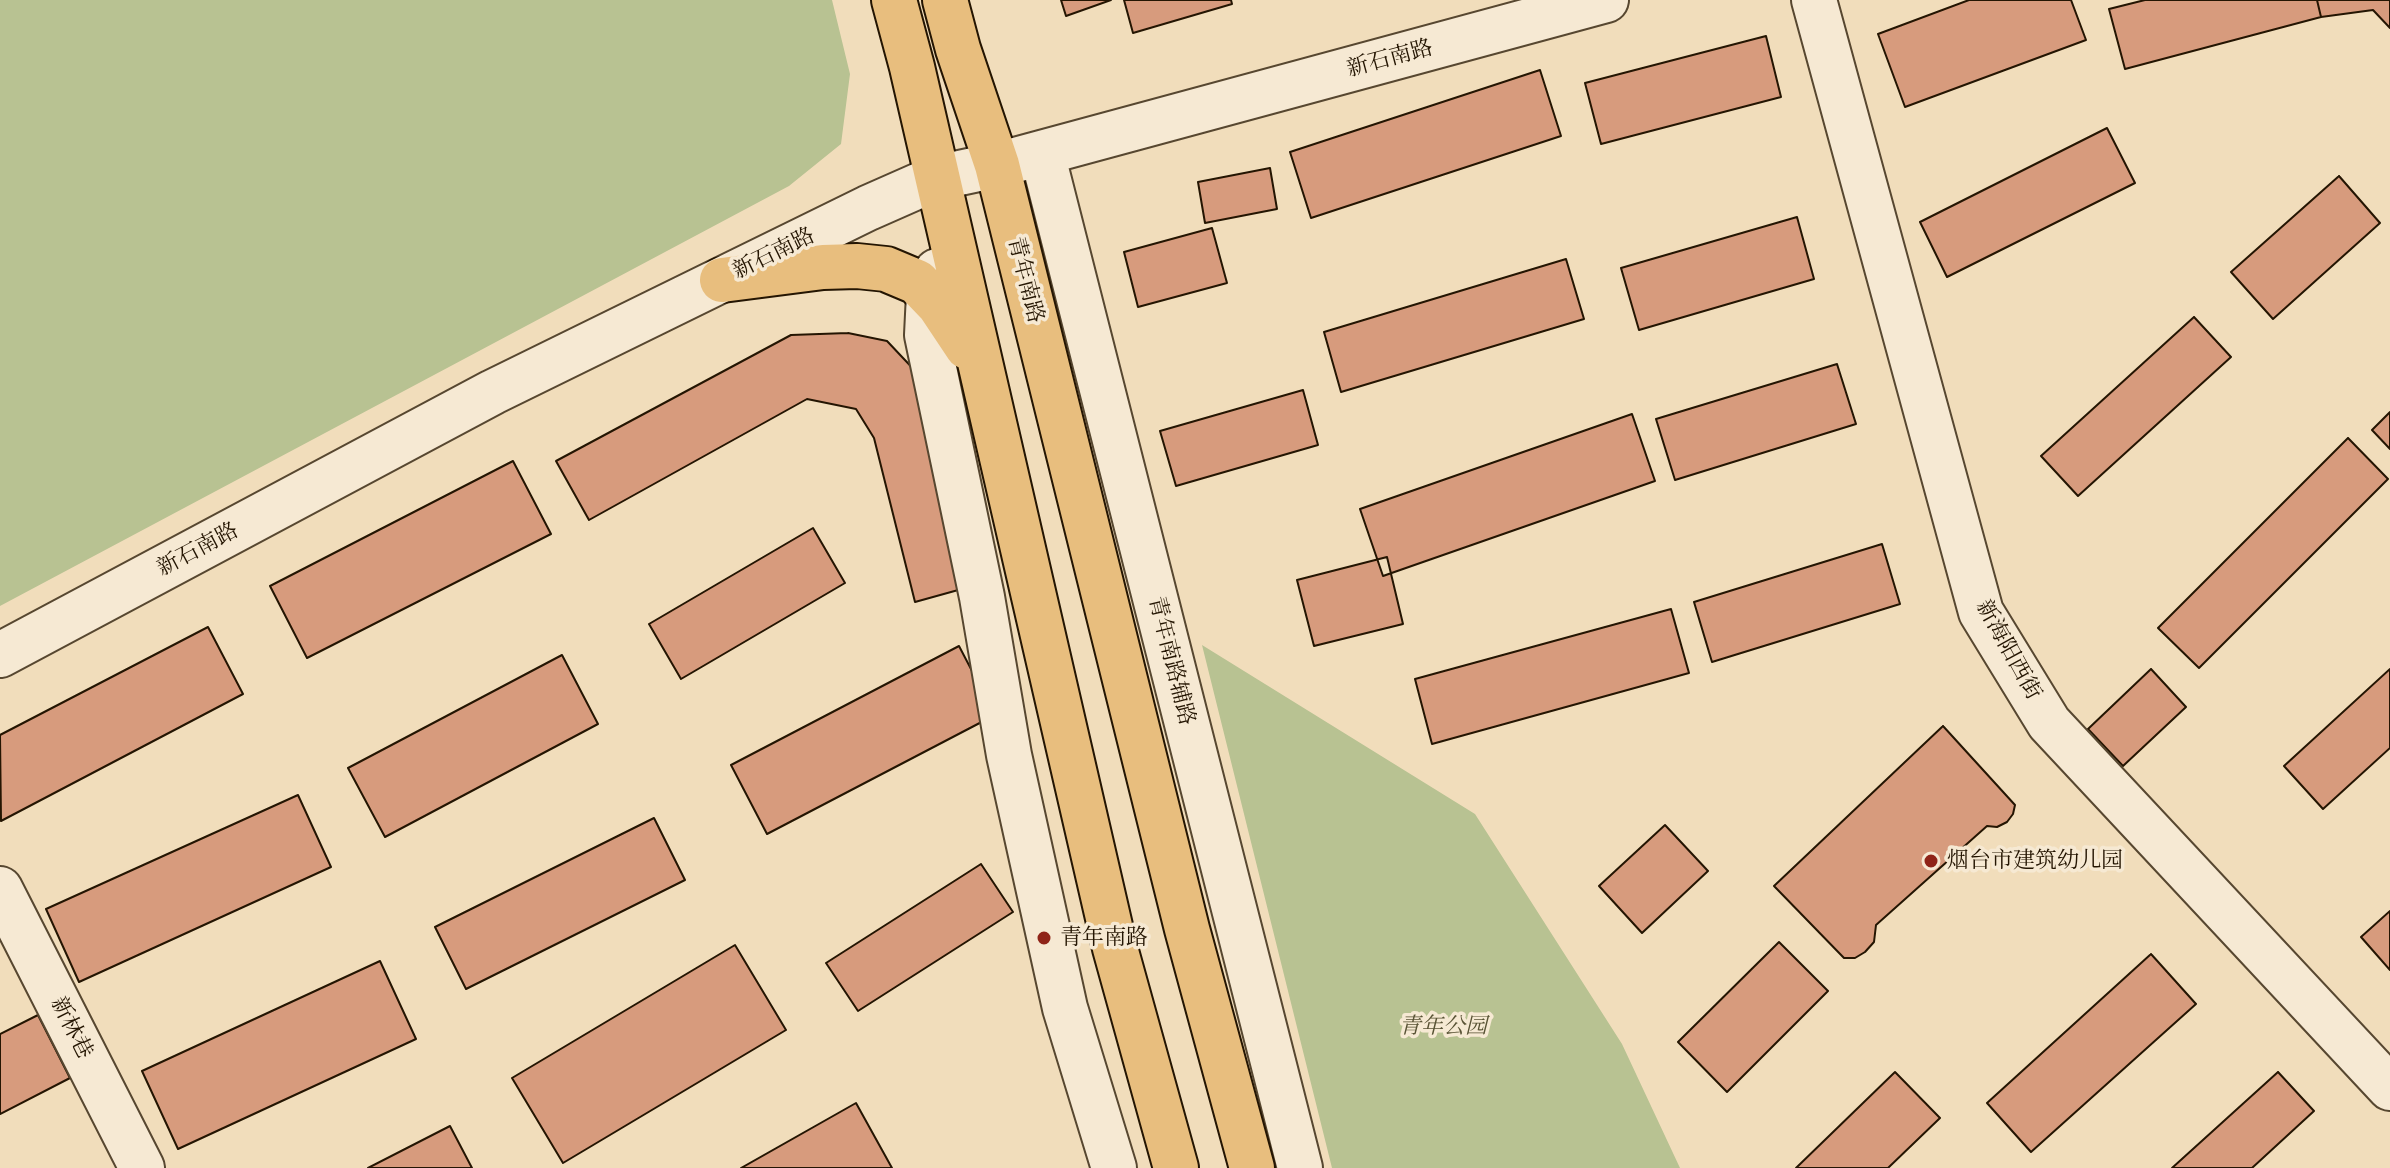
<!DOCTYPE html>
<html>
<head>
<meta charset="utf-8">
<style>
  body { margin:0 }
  canvas { display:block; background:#f1ddbb }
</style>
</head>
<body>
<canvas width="2390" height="1168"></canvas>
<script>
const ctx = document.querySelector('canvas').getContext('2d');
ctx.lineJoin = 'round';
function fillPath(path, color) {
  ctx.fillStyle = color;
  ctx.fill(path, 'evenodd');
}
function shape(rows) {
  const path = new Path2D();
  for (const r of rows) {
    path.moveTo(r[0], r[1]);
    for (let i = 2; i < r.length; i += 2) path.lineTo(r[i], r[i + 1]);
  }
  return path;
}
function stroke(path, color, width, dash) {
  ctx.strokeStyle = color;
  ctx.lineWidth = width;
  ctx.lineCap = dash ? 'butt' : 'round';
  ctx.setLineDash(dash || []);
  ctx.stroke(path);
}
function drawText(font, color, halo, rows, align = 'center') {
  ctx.font = font + ' "Old Standard TT","Noto Serif SC",serif';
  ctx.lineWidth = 7;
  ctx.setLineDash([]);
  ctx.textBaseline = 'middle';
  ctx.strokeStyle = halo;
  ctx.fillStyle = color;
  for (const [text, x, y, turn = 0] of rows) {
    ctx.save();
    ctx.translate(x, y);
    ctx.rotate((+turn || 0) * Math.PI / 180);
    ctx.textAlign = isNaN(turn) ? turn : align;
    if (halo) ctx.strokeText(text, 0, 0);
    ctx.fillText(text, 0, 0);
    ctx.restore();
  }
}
fillPath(shape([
  [0,0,832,0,850,74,841,144,789,186,0,606],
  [1202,645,1475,814,1622,1044,1680,1168,1332,1168]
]), '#b8c292');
const building = shape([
  [1061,0,1111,0,1066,16,1061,0],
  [1124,0,1231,0,1232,4,1133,33,1124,0],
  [1969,0,2071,0,2086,40,1905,107,1878,34,1969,0],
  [2145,0,2317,0,2321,17,2125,69,2109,9,2145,0],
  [2317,0,2390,0,2390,28,2373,10,2321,17,2317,0],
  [1766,36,1781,97,1601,144,1585,83,1766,36],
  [1540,70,1561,136,1311,218,1290,152,1540,70],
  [2107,128,2135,183,1947,277,1920,222,2107,128],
  [1270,168,1277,209,1205,223,1198,182,1270,168],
  [2339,176,2380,223,2273,319,2231,272,2339,176],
  [1797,217,1814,279,1639,330,1621,268,1797,217],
  [1212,228,1227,283,1138,307,1124,252,1212,228],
  [1566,259,1584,319,1341,392,1324,332,1566,259],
  [2194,317,2231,357,2078,496,2041,456,2194,317],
  [848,333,887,341,920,376,969,587,915,602,874,438,856,409,807,399,589,520,556,461,791,335,848,333],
  [1837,364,1856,424,1675,480,1656,419,1837,364],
  [1303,390,1318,445,1176,486,1160,431,1303,390],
  [2390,412,2390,449,2372,430,2390,412],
  [1632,414,1655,481,1383,576,1360,509,1632,414],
  [2348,438,2388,479,2199,668,2158,628,2348,438],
  [513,461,551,534,307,658,270,586,513,461],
  [813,528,845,583,681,679,649,624,813,528],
  [1882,544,1900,604,1712,662,1694,602,1882,544],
  [1387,557,1403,624,1314,646,1297,580,1387,557],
  [1671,609,1689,673,1432,744,1415,679,1671,609],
  [208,627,243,694,1,821,0,735,208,627],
  [959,646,995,715,767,834,731,765,959,646],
  [562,655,598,724,385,837,348,768,562,655],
  [2151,669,2186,707,2123,766,2088,729,2151,669],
  [2390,669,2390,748,2323,809,2284,766,2390,669],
  [1943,726,2015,805,2013,814,2007,822,1997,827,1987,826,1876,925,1874,942,1865,952,1855,958,1844,958,1774,886,1943,726],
  [298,795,331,867,79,982,46,909,298,795],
  [654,818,685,880,466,989,435,927,654,818],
  [1665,825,1708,871,1642,933,1599,886,1665,825],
  [981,864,1013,912,858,1011,826,963,981,864],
  [2390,911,2390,970,2361,937,2390,911],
  [1779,942,1828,991,1727,1092,1678,1042,1779,942],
  [735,945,786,1030,563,1163,512,1078,735,945],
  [2151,954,2196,1004,2031,1152,1987,1103,2151,954],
  [380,961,416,1039,178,1149,142,1071,380,961],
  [38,1015,70,1078,0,1114,0,1034,38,1015],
  [1895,1072,1940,1118,1888,1168,1796,1168,1895,1072],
  [2278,1072,2314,1111,2252,1168,2172,1168,2278,1072],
  [856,1103,892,1168,741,1168,856,1103],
  [450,1126,472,1168,368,1168,450,1126]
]);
fillPath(building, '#d79b7d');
stroke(building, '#241502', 2);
const minor = shape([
  [1814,0,1981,612,2049,723,2390,1088],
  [1042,153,1300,1168],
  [937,271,929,294,927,335,982,597,1009,755,1065,1008,1114,1168],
  [0,655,493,392,868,208,936,178,997,165,1606,0],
  [0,889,142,1168]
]);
const major = shape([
  [894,0,912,67,1115,948,1176,1168],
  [945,0,958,49,997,165,1187,929,1252,1168],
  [722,280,823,267,857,266,886,269,917,282,939,305,967,347]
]);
stroke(minor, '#574730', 48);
stroke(major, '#241502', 48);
stroke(minor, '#f6e9d3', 44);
stroke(major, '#e8be7e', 44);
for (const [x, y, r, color] of [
  [1931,861,8,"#8f2418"],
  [1044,938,8,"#8f2418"]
]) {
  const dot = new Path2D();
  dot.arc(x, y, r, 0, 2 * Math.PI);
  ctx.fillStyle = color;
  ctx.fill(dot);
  stroke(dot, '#f6e9d3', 3);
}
drawText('22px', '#241502', '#f6e9d3', [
  ["新石南路",1390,59,-15],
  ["新石南路",774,254,-26],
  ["青年南路",1025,280,76],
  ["新石南路",198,550,-28],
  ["新海阳西街",2008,650,61],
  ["青年南路辅路",1171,661,76],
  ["新林巷",71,1028,63]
]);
drawText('22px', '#241502', '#f6e9d3', [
  ["烟台市建筑幼儿园",1947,861],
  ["青年南路",1060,938]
], 'left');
drawText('italic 22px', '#585234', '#f6e9d3', [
  ["青年公园",1443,1027]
]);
</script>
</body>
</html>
